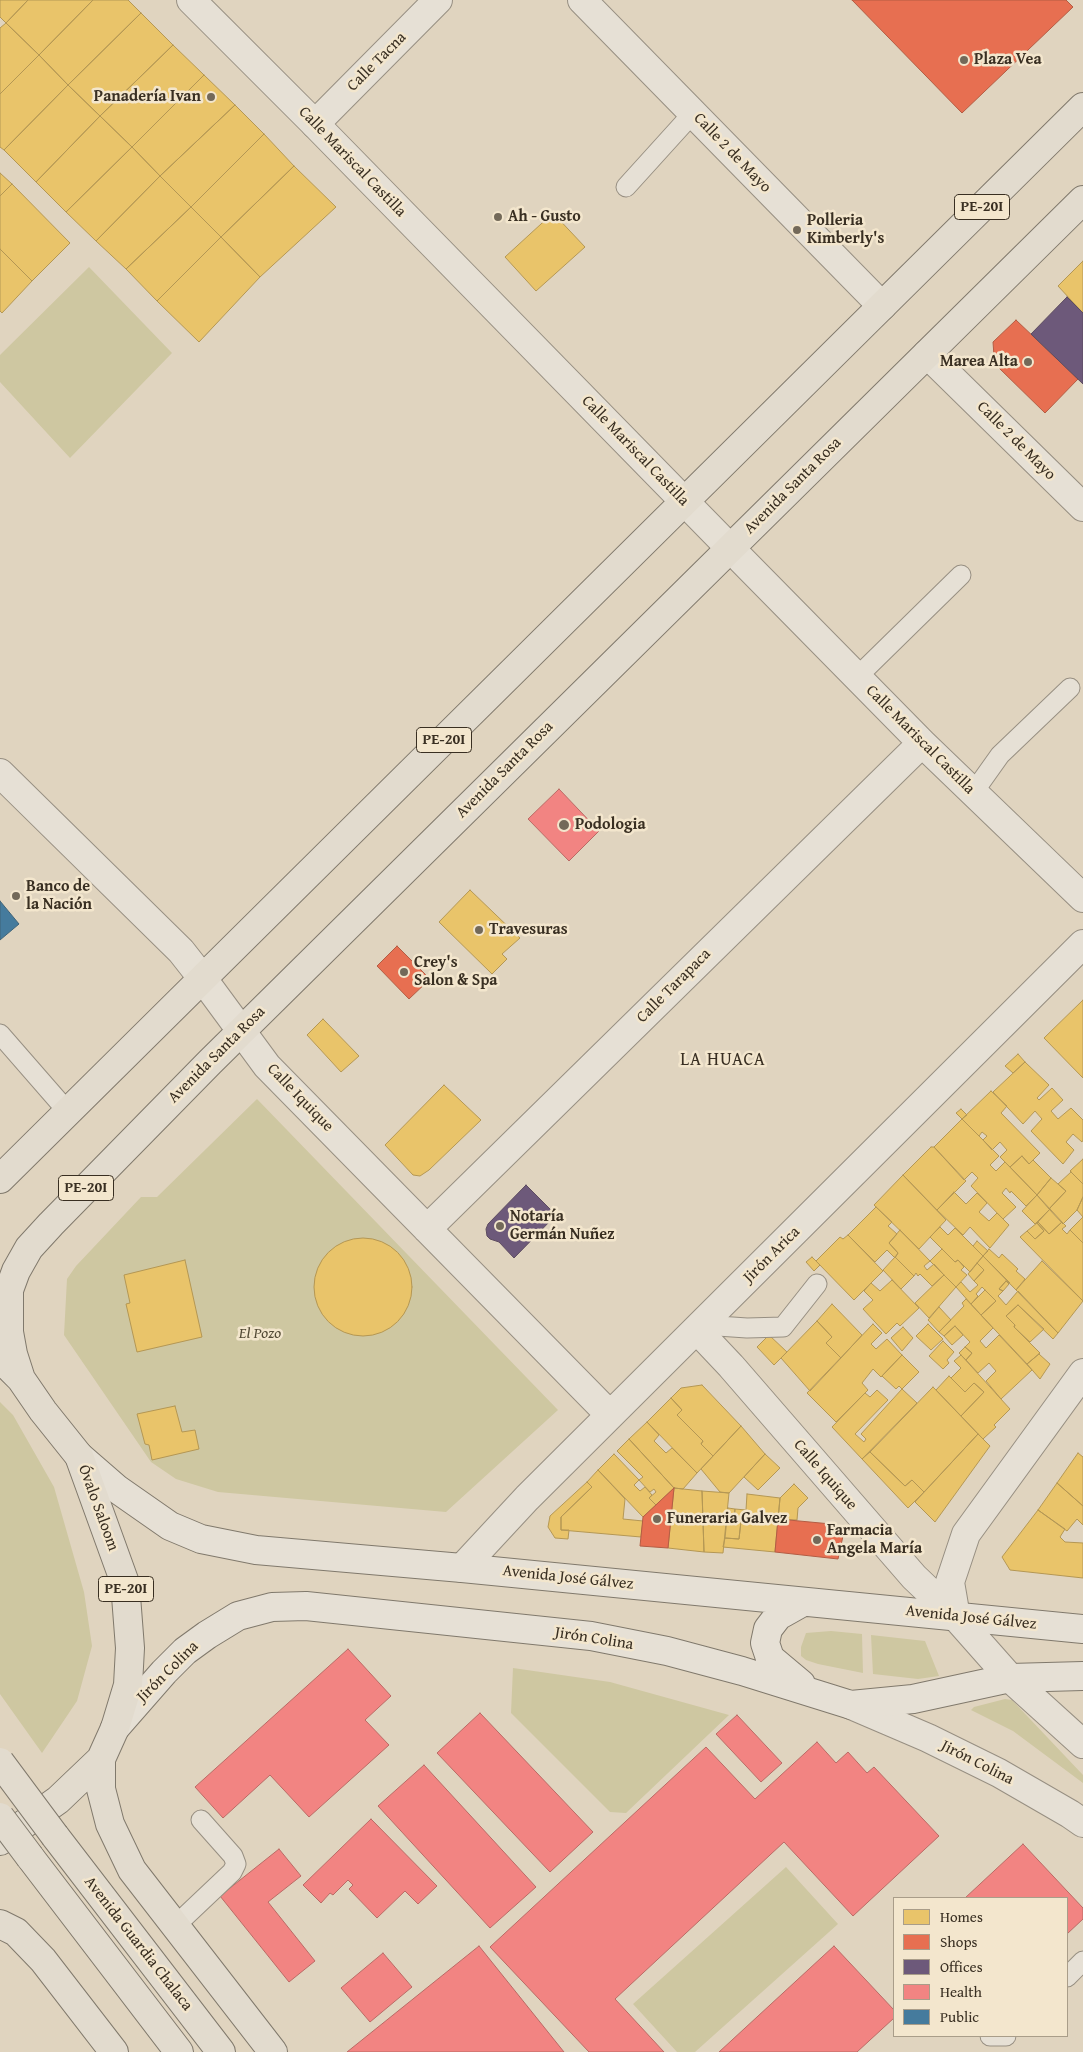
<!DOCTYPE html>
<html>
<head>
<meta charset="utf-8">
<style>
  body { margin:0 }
  #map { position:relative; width:1083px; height:2052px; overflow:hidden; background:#e0d4bf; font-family:"Gentium Book Plus",serif }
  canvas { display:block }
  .legend { position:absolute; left:893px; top:1897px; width:175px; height:140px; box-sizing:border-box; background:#f3e6cd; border:1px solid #a99d89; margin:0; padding:6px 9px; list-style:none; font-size:15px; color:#392f22 }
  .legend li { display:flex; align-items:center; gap:10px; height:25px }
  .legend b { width:25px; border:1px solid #a99d89 }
</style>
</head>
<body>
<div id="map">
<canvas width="1083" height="2052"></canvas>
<ul class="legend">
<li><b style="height:14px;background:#e9c46a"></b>Homes</li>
<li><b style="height:14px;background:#e76f51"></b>Shops</li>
<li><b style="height:14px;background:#6d597a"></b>Offices</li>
<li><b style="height:14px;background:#f28482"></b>Health</li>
<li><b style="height:14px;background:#457b9d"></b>Public</li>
</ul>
</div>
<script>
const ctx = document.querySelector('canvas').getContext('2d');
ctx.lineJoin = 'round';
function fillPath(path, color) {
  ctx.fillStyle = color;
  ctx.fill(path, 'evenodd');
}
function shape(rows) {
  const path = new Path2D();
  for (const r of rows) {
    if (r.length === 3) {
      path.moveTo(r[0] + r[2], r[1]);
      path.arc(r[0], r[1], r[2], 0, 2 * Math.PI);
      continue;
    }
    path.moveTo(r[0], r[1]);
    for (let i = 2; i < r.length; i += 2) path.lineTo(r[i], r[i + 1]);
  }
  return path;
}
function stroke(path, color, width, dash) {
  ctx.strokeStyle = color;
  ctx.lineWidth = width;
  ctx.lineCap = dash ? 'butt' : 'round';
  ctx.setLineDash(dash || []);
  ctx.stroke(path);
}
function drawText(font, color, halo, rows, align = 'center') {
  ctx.font = font + ' "Gentium Book Plus",serif';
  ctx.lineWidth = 5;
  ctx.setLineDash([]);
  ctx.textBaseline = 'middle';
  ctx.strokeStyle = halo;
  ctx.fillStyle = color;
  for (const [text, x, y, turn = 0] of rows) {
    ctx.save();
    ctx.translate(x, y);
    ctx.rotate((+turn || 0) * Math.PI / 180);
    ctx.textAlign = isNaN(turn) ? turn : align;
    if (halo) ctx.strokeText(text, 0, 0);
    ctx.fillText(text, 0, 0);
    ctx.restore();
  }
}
fillPath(shape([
  [89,267,172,353,70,458,0,382,0,355],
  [257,1099,558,1410,446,1512,218,1492,176,1479,151,1462,64,1335,67,1279,76,1266,141,1197,157,1197],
  [0,1402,13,1415,54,1487,84,1592,92,1646,77,1701,42,1753,0,1694],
  [831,1631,862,1634,863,1673,818,1664,806,1660,801,1656,801,1647,806,1633],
  [871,1635,925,1641,939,1676,918,1679,873,1674],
  [513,1668,610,1682,729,1715,626,1813,610,1812,511,1713],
  [1005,1699,1012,1700,1083,1775,1083,1783,1013,1731,971,1710,974,1707],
  [786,1867,838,1924,695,2052,677,2052,633,2004]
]), '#cec7a1');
const homes = shape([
  [0,0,28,0,6,23,0,17,0,0],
  [28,0,93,0,39,55,6,23,28,0],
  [93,0,128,0,141,13,68,85,39,55,93,0],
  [141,13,173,45,100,116,68,85,141,13],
  [6,23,39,55,0,94,0,28,6,23],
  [173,45,204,75,132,147,100,116,173,45],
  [39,55,68,85,4,150,0,147,0,94,39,55],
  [204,75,235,105,160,176,132,147,204,75],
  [68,85,100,116,36,182,4,150,68,85],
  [235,105,264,134,191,207,160,176,235,105],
  [100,116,132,147,66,212,36,182,100,116],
  [264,134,294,166,221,237,191,207,264,134],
  [132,147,160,176,96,241,66,212,132,147],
  [294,166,336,207,260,277,221,237,294,166],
  [0,173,12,184,0,196,0,173],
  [160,176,191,207,126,269,96,241,160,176],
  [12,184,70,243,32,281,0,249,0,196,12,184],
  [191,207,221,237,157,301,126,269,191,207],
  [553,213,585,247,536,291,505,257,553,213],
  [221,237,260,277,199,342,157,301,221,237],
  [0,249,32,281,2,313,0,311,0,249],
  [1083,261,1083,313,1058,286,1083,261],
  [470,890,520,938,502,954,507,959,492,974,439,922,470,890],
  [1083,1000,1083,1078,1044,1038,1083,1000],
  [323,1019,359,1056,341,1072,307,1035,323,1019],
  [1018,1054,1025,1062,1013,1073,1005,1066,1018,1054],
  [1025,1062,1049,1085,1037,1098,1039,1100,1052,1088,1063,1100,1051,1111,1058,1119,1071,1108,1083,1120,1083,1140,1082,1142,1073,1134,1066,1142,1074,1150,1063,1164,1031,1131,1042,1119,1035,1111,1023,1124,993,1092,1025,1062],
  [444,1085,481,1120,429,1170,420,1176,413,1175,385,1145,444,1085],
  [991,1091,1007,1106,1001,1113,1040,1153,1029,1164,1022,1156,1010,1167,1000,1157,1007,1150,1000,1142,992,1150,983,1140,987,1136,982,1132,979,1136,962,1119,991,1091],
  [961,1109,967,1115,962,1119,956,1113,961,1109],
  [962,1119,999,1156,990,1165,996,1171,1005,1162,1037,1195,1026,1206,1011,1191,1010,1193,1006,1188,1002,1193,1016,1207,1003,1219,971,1186,978,1178,972,1172,964,1180,934,1147,962,1119],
  [931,1147,934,1147,966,1181,937,1210,903,1175,931,1147],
  [1022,1156,1029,1164,1033,1160,1051,1178,1037,1195,1010,1167,1022,1156],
  [1083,1159,1083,1184,1070,1171,1083,1159],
  [1071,1172,1083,1184,1083,1197,1077,1210,1063,1224,1049,1209,1066,1191,1058,1184,1071,1172],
  [903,1175,946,1220,919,1249,874,1205,903,1175],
  [1051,1178,1066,1191,1049,1209,1037,1195,1051,1178],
  [954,1192,966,1204,977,1193,987,1203,979,1212,989,1221,997,1213,1009,1225,990,1248,970,1227,963,1235,937,1210,954,1192],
  [1037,1195,1050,1209,1035,1224,1022,1211,1037,1195],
  [1083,1197,1083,1217,1077,1210,1083,1197],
  [876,1207,892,1222,888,1226,897,1234,889,1243,898,1253,895,1258,887,1250,875,1262,848,1235,876,1207],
  [1050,1209,1062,1222,1049,1234,1038,1222,1050,1209],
  [1083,1217,1083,1243,1070,1230,1083,1217],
  [1038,1222,1049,1234,1062,1222,1066,1226,1062,1229,1067,1234,1070,1230,1083,1243,1083,1301,1020,1237,1027,1231,1035,1239,1044,1231,1037,1223,1038,1222],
  [1037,1223,1044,1231,1035,1239,1027,1231,1037,1223],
  [940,1227,948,1235,955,1228,983,1256,970,1272,958,1260,955,1262,930,1237,940,1227],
  [900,1230,930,1261,924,1266,927,1270,934,1264,944,1275,932,1286,920,1274,918,1276,916,1273,914,1276,895,1257,898,1253,889,1243,900,1230],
  [848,1235,883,1271,854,1300,816,1261,840,1237,843,1239,848,1235],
  [363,1287,49],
  [977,1241,988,1251,983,1256,973,1246,977,1241],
  [942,1249,955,1262,958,1260,964,1267,961,1270,967,1275,956,1287,930,1261,942,1249],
  [989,1249,999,1258,1002,1254,1018,1269,1016,1271,1025,1279,1016,1290,983,1256,989,1249],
  [983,1256,1010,1283,1006,1281,999,1289,1003,1291,998,1296,1006,1305,1018,1291,1058,1333,1053,1339,1018,1305,1006,1316,1015,1325,1014,1327,1040,1353,1027,1364,981,1315,996,1301,982,1287,976,1294,978,1296,971,1304,956,1287,961,1282,970,1292,978,1285,974,1281,984,1270,977,1263,983,1256],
  [812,1257,820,1265,814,1271,806,1262,812,1257],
  [895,1257,914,1276,901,1289,883,1270,895,1257],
  [185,1260,202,1337,137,1352,126,1304,130,1303,124,1275,185,1260],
  [1042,1261,1083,1301,1058,1333,1016,1290,1042,1261],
  [977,1263,984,1270,974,1281,968,1274,977,1263],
  [944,1275,956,1287,929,1318,915,1303,944,1275],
  [892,1280,919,1308,900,1326,897,1323,886,1334,863,1309,873,1300,864,1291,871,1283,880,1291,892,1280],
  [1006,1281,1009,1284,1003,1291,999,1289,1006,1281],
  [985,1290,996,1301,981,1315,971,1304,985,1290],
  [966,1299,993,1328,980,1341,986,1348,999,1335,1032,1370,1001,1399,986,1381,996,1371,989,1363,978,1373,966,1360,972,1353,965,1347,970,1342,955,1326,944,1336,939,1332,964,1306,962,1303,966,1299],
  [832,1304,862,1335,841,1358,826,1343,832,1337,817,1321,832,1304],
  [1018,1305,1044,1329,1030,1342,1014,1327,1015,1325,1006,1316,1018,1305],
  [939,1307,951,1320,939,1332,928,1320,939,1307],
  [817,1321,832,1337,826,1343,841,1358,810,1391,781,1358,817,1321],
  [873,1324,882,1333,871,1344,876,1349,887,1339,902,1355,881,1377,873,1369,862,1383,868,1390,836,1422,807,1393,873,1324],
  [928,1324,943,1339,931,1350,916,1336,928,1324],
  [955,1326,963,1335,952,1345,944,1336,955,1326],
  [903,1327,913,1338,902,1351,891,1338,903,1327],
  [769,1335,787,1352,774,1365,757,1347,769,1335],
  [943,1341,954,1352,947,1360,949,1363,943,1369,929,1356,943,1341],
  [965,1347,972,1353,966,1360,959,1353,965,1347],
  [1039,1354,1050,1364,1040,1379,1027,1364,1039,1354],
  [902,1355,919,1372,902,1389,899,1386,896,1389,882,1376,902,1355],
  [961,1355,1010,1409,994,1425,996,1427,983,1439,961,1416,984,1392,974,1383,965,1392,951,1378,961,1368,954,1361,961,1355],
  [949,1376,965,1392,974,1383,984,1392,961,1416,936,1390,949,1376],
  [702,1385,741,1426,713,1456,701,1444,703,1441,677,1415,682,1410,671,1398,681,1388,702,1385],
  [933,1387,978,1434,924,1492,912,1480,905,1486,870,1452,933,1387],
  [902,1389,917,1403,862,1459,832,1427,865,1393,870,1397,877,1390,888,1400,855,1434,864,1442,866,1439,861,1434,902,1389],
  [671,1398,682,1410,677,1415,703,1441,701,1444,713,1456,697,1473,647,1422,671,1398],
  [175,1406,182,1432,195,1430,199,1449,152,1460,149,1445,145,1444,137,1414,175,1406],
  [647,1422,659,1435,654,1441,666,1453,672,1448,697,1473,683,1489,674,1488,629,1439,647,1422],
  [741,1426,765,1454,729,1493,720,1492,701,1469,741,1426],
  [978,1434,990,1446,935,1522,915,1502,978,1434],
  [629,1439,674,1488,656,1505,649,1498,656,1492,654,1489,650,1492,639,1480,643,1477,617,1451,629,1439],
  [870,1452,905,1486,912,1480,924,1492,908,1508,862,1459,870,1452],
  [1078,1453,1083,1457,1083,1506,1057,1483,1078,1453],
  [614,1454,639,1480,634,1485,640,1491,645,1487,652,1495,649,1498,656,1505,643,1517,598,1470,614,1454],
  [765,1454,780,1468,758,1490,744,1477,765,1454],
  [598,1470,625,1499,623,1519,643,1521,641,1537,561,1530,561,1517,592,1487,587,1482,598,1470],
  [587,1482,592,1487,561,1517,561,1530,569,1530,568,1539,555,1538,548,1527,550,1516,587,1482],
  [1057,1483,1083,1506,1083,1525,1077,1519,1067,1531,1038,1510,1057,1483],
  [794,1484,808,1498,798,1508,797,1520,778,1519,780,1498,794,1484],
  [674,1488,702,1491,704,1552,668,1548,674,1488],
  [702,1491,729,1493,723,1553,704,1552,702,1491],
  [747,1494,780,1498,775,1552,723,1547,725,1538,739,1539,741,1521,734,1520,735,1509,746,1510,747,1494],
  [728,1508,735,1509,734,1520,741,1521,739,1539,725,1538,728,1508],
  [1038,1510,1065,1529,1060,1537,1065,1542,1083,1543,1083,1578,1010,1570,1002,1557,1038,1510]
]);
fillPath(homes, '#e9c46a');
stroke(homes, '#b49754', 1);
const shops = shape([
  [852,0,1066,0,1073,7,962,113,852,0],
  [1016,320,1078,379,1045,413,999,368,994,356,993,342,1016,320],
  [397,946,430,979,409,999,377,966,397,946],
  [674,1488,668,1548,640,1546,643,1517,674,1488],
  [778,1519,831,1524,843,1536,838,1559,775,1552,778,1519]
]);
fillPath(shops, '#e76f51');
stroke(shops, '#b35c43', 1);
const offices = shape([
  [1067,297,1083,313,1083,384,1031,334,1067,297],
  [526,1185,556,1215,514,1258,499,1242,490,1239,487,1236,486,1229,488,1224,526,1185]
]);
fillPath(offices, '#6d597a');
stroke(offices, '#5d4c60', 1);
const health = shape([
  [559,789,599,831,569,861,528,819,559,789],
  [348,1649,391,1696,365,1720,389,1745,309,1817,270,1775,223,1818,195,1787,348,1649],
  [480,1713,593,1832,550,1872,437,1753,480,1713],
  [737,1715,782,1763,761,1782,716,1734,737,1715],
  [817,1742,836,1763,848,1752,867,1773,874,1767,939,1836,853,1916,784,1842,615,1999,664,2052,589,2052,490,1947,706,1747,755,1799,817,1742],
  [424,1765,536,1887,490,1928,378,1806,424,1765],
  [371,1819,437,1886,418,1904,405,1891,377,1918,349,1889,353,1885,348,1880,333,1895,330,1893,321,1903,303,1885,371,1819],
  [1023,1844,1083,1908,1083,1919,1067,1934,1067,1898,965,1898,1023,1844],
  [279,1849,301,1876,268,1902,315,1961,289,1982,220,1896,279,1849],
  [479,1946,564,2052,347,2052,479,1946],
  [834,1946,894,2010,894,2018,857,2052,719,2052,834,1946],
  [383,1953,412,1987,370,2022,341,1988,383,1953]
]);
fillPath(health, '#f28482');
stroke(health, '#ba6a65', 1);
const public = shape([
  [0,901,19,924,0,940,0,901]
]);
fillPath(public, '#457b9d');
stroke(public, '#416478', 1);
const service = shape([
  [626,187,693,113],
  [857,677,961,575],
  [973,793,1000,755,1070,688],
  [0,1034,68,1112],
  [703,1325,747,1328,783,1327,817,1284],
  [176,1925,232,1872,236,1864,233,1856,201,1820],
  [1067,1977,1083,1961],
  [990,2036,1006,2036]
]);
const minor = shape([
  [582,0,882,306],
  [315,124,438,0],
  [927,354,1083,507],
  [730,548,922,743,1083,898],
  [0,773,181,951,203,979,267,1066,610,1415],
  [427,1229,922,743],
  [697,1330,731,1366,914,1577,956,1617],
  [462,1568,527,1498,1083,944],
  [956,1617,950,1582,966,1534,1083,1373]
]);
const tertiary = shape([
  [191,0,315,124,730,548],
  [956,1617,1010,1678,1083,1744],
  [851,1705,928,1738,999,1773,1070,1814,1083,1823]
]);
const secondary = shape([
  [79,1456,117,1489,170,1526,201,1539,256,1550,462,1568,1083,1629],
  [801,1684,770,1658,765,1643,768,1629,778,1616,803,1602],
  [115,1728,164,1672,185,1651,207,1635,238,1616,272,1607,306,1606,591,1636,667,1651,742,1671,851,1705,913,1699,1010,1678,1083,1676]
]);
const primary = shape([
  [0,1179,1083,107],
  [21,1379,13,1354,9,1332,9,1290,16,1271,29,1248,51,1224,210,1062,1083,200],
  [101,1759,101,1789,110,1824,132,1870,273,2052],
  [55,1836,221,2052],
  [0,1841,58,1800,101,1759,115,1728,128,1685,130,1648,125,1583,79,1456,43,1411,21,1379,9,1367],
  [30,1857,179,2052],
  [0,1924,16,1932,43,1960,114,2052]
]);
stroke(service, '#978f82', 21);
stroke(minor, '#978f82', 30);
stroke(tertiary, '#978f82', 30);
stroke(secondary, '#80796c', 30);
stroke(primary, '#80796c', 30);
stroke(service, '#e6e0d5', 19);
stroke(minor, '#e6e0d5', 28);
stroke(tertiary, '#e6e0d5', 28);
stroke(secondary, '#e6e0d5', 28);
stroke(primary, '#e2dbce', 28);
const primaryBridge = shape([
  [0,1762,55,1836],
  [0,1817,30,1857]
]);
stroke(primaryBridge, '#80796c', 30, []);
stroke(primaryBridge, '#e2dbce', 28);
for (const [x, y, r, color] of [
  [964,60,5,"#736959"],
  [211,97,5,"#736959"],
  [498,217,5,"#736959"],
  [797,230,5,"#736959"],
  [1028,362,5,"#736959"],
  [564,825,6,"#736959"],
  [16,896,5,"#736959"],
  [479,930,5,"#736959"],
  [404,972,5,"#736959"],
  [500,1226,5,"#736959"],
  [657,1519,5,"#736959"],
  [817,1540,5,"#736959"]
]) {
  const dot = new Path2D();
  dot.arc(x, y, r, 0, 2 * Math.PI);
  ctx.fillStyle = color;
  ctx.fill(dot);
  stroke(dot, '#f3e6cd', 2);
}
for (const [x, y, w] of [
  [982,207,55],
  [444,740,55],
  [86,1188,55],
  [126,1589,55]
]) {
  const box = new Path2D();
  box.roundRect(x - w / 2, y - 12.5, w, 25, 4);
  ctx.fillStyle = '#f3e6cd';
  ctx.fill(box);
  stroke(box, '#392f22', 1);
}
drawText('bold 15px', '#392f22', null, [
  ["PE-20I",982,207],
  ["PE-20I",444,740],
  ["PE-20I",86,1188],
  ["PE-20I",126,1589]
]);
drawText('bold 16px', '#392f22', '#f3e6cd', [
  ["Plaza Vea",974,60],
  ["Panadería Ivan",201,97,"right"],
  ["Ah - Gusto",508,217],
  ["Polleria",807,221],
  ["Kimberly's",807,239],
  ["Marea Alta",1018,362,"right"],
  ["Podologia",575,825],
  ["Banco de",26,887],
  ["la Nación",26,905],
  ["Travesuras",489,930],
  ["Crey's",414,963],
  ["Salon & Spa",414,981],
  ["Notaría",510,1217],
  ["Germán Nuñez",510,1235],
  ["Funeraria Galvez",667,1519],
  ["Farmacia",827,1531],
  ["Angela María",827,1549]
], 'left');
drawText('16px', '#392f22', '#f3e6cd', [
  ["Calle Tacna",377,62,-45],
  ["Calle 2 de Mayo",732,153,46],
  ["Calle Mariscal Castilla",352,162,46],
  ["Calle 2 de Mayo",1016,441,45],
  ["Calle Mariscal Castilla",635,451,46],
  ["Avenida Santa Rosa",793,486,-45],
  ["Calle Mariscal Castilla",920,740,45],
  ["Avenida Santa Rosa",505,770,-45],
  ["Calle Tarapaca",674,986,-45],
  ["Avenida Santa Rosa",217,1055,-45],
  ["Calle Iquique",300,1098,46],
  ["Jirón Arica",772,1255,-45],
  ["Calle Iquique",825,1475,49],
  ["Óvalo Saloom",98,1508,70],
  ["Avenida José Gálvez",568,1578,6],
  ["Avenida José Gálvez",971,1618,6],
  ["Jirón Colina",594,1639,9],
  ["Jirón Colina",168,1672,-45],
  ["Jirón Colina",977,1763,27],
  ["Avenida Guardia Chalaca",138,1944,52]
]);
drawText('italic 16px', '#544b36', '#f3e6cd', [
  ["El Pozo",260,1334]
]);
ctx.letterSpacing = '1px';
drawText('18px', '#392f22', '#f3e6cd', [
  ["LA HUACA",723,1060]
]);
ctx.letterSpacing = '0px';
</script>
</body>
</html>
